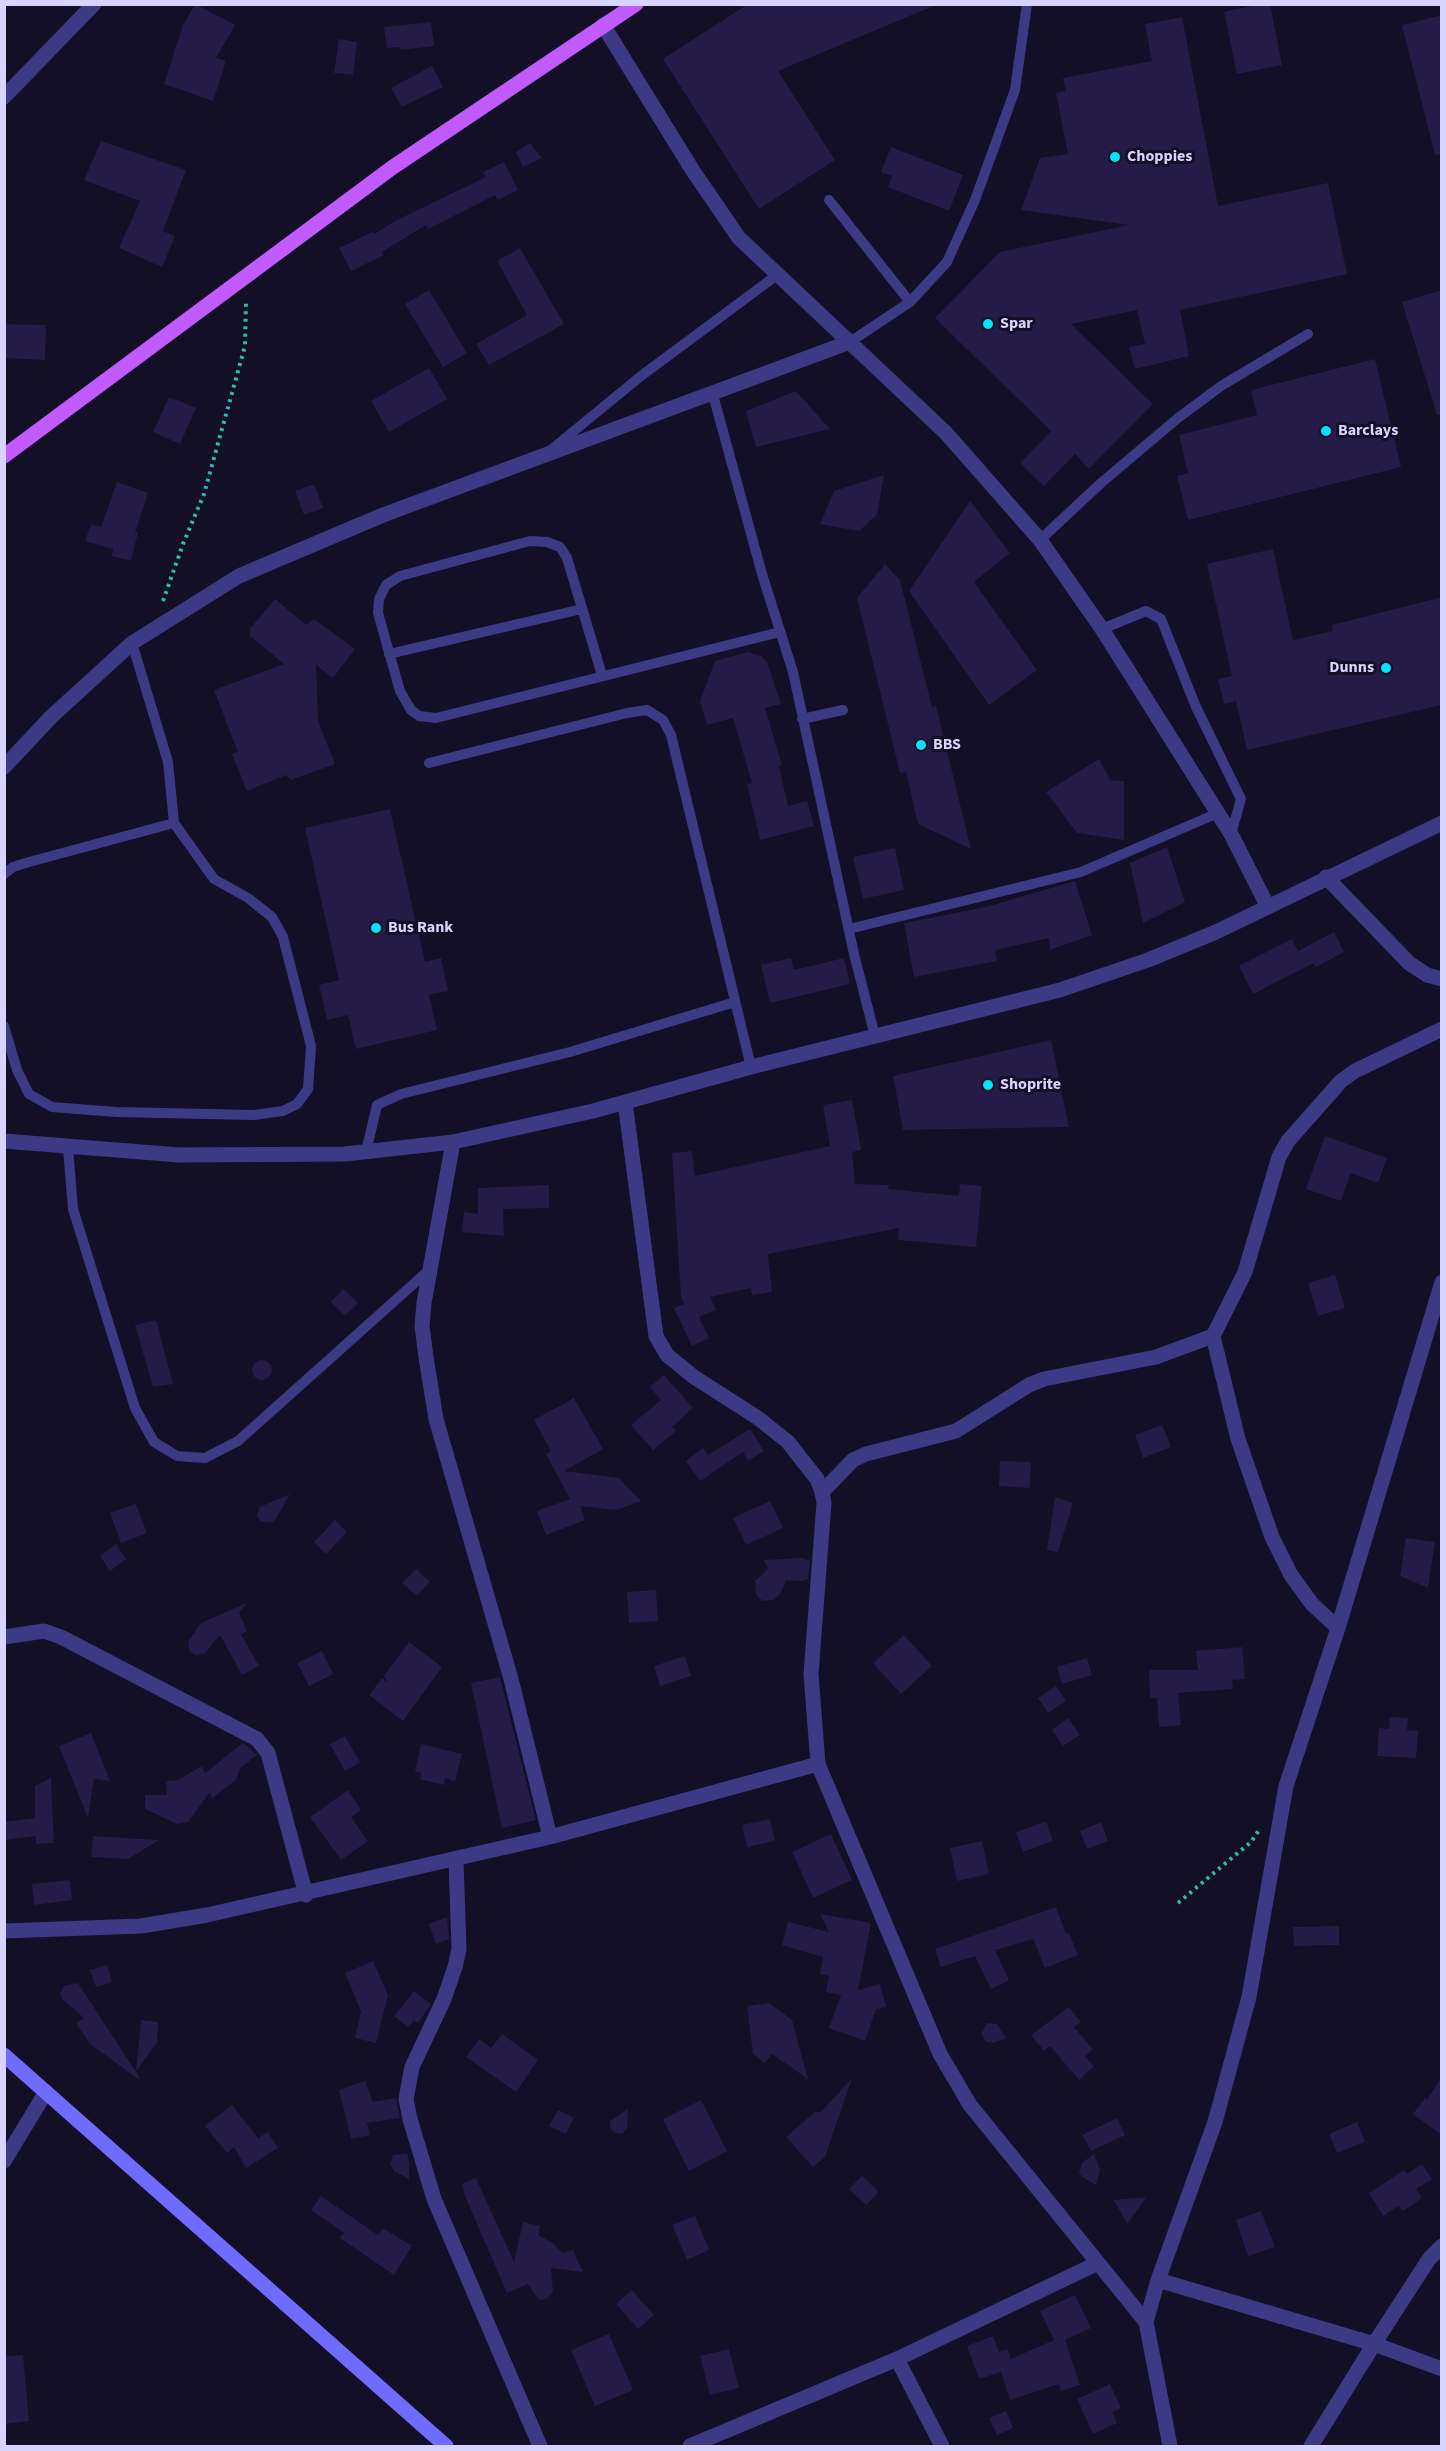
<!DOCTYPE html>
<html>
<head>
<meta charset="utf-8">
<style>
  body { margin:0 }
  #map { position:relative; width:1446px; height:2451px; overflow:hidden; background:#130f26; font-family:"Source Sans 3",sans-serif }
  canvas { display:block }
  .frame { position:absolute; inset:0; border:6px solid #d9d4ff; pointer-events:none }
</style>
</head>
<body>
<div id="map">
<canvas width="1446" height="2451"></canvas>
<div class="frame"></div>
</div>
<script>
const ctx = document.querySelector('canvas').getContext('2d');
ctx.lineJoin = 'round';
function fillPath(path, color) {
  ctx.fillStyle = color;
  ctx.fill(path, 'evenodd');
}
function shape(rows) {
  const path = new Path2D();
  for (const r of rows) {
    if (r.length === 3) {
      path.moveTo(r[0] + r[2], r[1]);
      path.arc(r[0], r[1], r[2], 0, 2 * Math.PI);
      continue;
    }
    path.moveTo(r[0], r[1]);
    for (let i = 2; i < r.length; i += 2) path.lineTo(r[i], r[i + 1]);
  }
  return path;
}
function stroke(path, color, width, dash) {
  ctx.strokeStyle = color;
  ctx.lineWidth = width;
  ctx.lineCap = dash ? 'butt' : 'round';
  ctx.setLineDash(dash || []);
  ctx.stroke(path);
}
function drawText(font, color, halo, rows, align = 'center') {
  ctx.font = font + ' "Source Sans 3",sans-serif';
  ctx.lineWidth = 6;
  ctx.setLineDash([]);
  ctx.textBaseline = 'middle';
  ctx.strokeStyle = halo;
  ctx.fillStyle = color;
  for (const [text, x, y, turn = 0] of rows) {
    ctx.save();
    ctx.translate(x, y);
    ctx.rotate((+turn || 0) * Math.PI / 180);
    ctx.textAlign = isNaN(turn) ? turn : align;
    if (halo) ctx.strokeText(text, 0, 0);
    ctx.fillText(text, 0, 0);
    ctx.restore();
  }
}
fillPath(shape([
  [195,4,235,25,216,58,226,61,213,101,164,84,183,25],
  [748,4,938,4,778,71,835,160,759,209,663,59],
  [1261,4,1270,4,1282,65,1237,74,1224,12],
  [1442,15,1442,154,1435,155,1402,25],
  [1182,17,1218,206,1328,183,1347,274,1180,310,1189,356,1135,369,1129,347,1145,344,1137,310,1071,324,1153,404,1089,469,1075,454,1044,486,1020,463,1051,431,935,318,1000,252,1129,225,1021,210,1040,158,1068,154,1056,93,1066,91,1063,78,1152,61,1145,24],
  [431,22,434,46,401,50,400,47,387,48,384,27],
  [339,39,357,42,353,75,334,73],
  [432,66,443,87,402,107,391,88],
  [101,141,186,170,163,231,175,236,162,267,119,248,140,201,84,180],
  [530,143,542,158,523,167,516,152],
  [891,147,963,175,949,211,888,187,892,176,881,172],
  [504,162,518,190,498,200,495,195,428,229,426,225,382,252,384,255,351,271,339,248,372,232,374,234,397,220,486,177,483,172],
  [520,248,564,324,489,365,476,344,527,315,497,261],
  [429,290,467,353,443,367,405,304],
  [1442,290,1442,414,1437,415,1402,302],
  [4,324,46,325,45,360,4,358],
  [1375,359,1401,467,1188,520,1177,476,1188,473,1179,435,1257,415,1251,390],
  [429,368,447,399,389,432,371,401],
  [796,391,830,429,756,447,746,411],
  [169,397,196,408,180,444,153,432],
  [884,475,877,515,859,531,820,524,834,491],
  [117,482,148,493,135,532,138,532,131,561,112,556,113,549,85,541,91,524,101,527],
  [314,484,323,508,304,515,295,491],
  [970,501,1010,553,974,582,1037,670,989,705,909,591],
  [1273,549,1293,640,1333,631,1332,625,1442,597,1442,705,1247,750,1236,701,1224,704,1218,679,1232,676,1207,564],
  [885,564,900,580,932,707,936,706,971,849,918,824,906,772,900,773,857,598],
  [275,599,306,625,314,619,355,649,333,678,316,665,318,721,335,764,291,780,286,775,247,791,232,754,238,752,214,690,284,664,250,636,250,629],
  [748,652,761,656,767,662,781,704,765,708,782,765,779,766,788,806,807,801,814,826,760,840,747,784,752,783,733,718,707,725,700,701,715,661],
  [1099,759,1110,780,1124,781,1124,840,1077,833,1046,792],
  [390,809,425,962,441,958,448,991,429,995,437,1030,356,1049,348,1015,327,1020,319,985,339,980,305,828],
  [1167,847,1185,902,1143,923,1130,863],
  [895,848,904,890,863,899,853,857],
  [1075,881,1092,935,1050,950,1049,938,995,950,997,961,914,977,904,923,986,907],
  [1334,932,1344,952,1316,967,1314,963,1253,994,1239,966,1292,939,1298,951],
  [791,958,794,970,844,958,850,984,770,1003,761,965],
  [1051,1040,1069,1127,903,1130,893,1076],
  [852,1100,861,1150,852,1152,855,1184,889,1185,888,1189,959,1196,960,1184,982,1186,976,1247,898,1240,899,1228,768,1254,772,1292,752,1295,751,1288,710,1297,716,1310,699,1317,709,1338,692,1346,674,1308,684,1304,681,1297,672,1153,692,1151,695,1176,830,1146,823,1105],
  [1325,1136,1387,1158,1378,1183,1351,1173,1341,1201,1306,1189],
  [549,1185,549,1208,503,1209,504,1236,462,1232,464,1212,478,1214,478,1188],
  [1335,1275,1345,1308,1318,1316,1308,1283],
  [343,1289,358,1303,345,1316,331,1302],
  [156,1320,173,1384,153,1387,135,1325],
  [262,1370,10],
  [664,1375,693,1408,672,1427,676,1431,653,1450,631,1425,661,1400,650,1387],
  [574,1398,603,1449,564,1471,619,1478,641,1501,616,1510,580,1506,585,1520,546,1535,537,1511,570,1499,546,1454,551,1451,534,1420],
  [1162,1425,1171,1447,1143,1458,1135,1435],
  [750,1429,764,1451,748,1461,743,1452,700,1481,686,1461,703,1448,708,1455],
  [1000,1461,1031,1462,1030,1488,999,1486],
  [290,1494,275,1520,270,1523,260,1521,257,1515,260,1507],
  [1055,1497,1073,1503,1058,1552,1047,1550],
  [770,1501,783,1528,746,1545,733,1518],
  [136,1504,147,1533,121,1543,110,1513],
  [335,1520,347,1532,326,1554,314,1542],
  [1406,1538,1435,1542,1428,1588,1400,1576],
  [116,1544,126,1559,110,1571,100,1556],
  [802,1558,810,1561,808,1579,803,1581,786,1580,780,1594,773,1600,763,1601,756,1595,755,1581,768,1569,764,1560],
  [416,1569,430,1582,417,1596,402,1583],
  [656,1590,658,1621,629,1623,627,1592],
  [247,1603,239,1613,247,1631,241,1634,259,1666,242,1675,220,1635,205,1653,196,1655,190,1652,188,1642,201,1623],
  [904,1635,932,1666,901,1694,873,1663],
  [409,1642,442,1667,403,1721,369,1695,382,1678,388,1683,384,1676],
  [1242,1647,1245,1679,1232,1680,1233,1689,1178,1693,1181,1725,1159,1727,1157,1698,1150,1698,1149,1670,1198,1670,1196,1651],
  [322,1651,333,1674,309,1686,297,1663],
  [685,1656,691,1676,660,1686,654,1666],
  [1087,1658,1092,1675,1062,1684,1057,1667],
  [500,1677,536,1820,502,1828,471,1683],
  [1056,1686,1066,1701,1048,1713,1038,1698],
  [1390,1717,1408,1718,1407,1730,1418,1731,1416,1758,1377,1756,1379,1728,1389,1729],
  [1068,1718,1080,1735,1063,1746,1052,1730],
  [91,1733,110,1781,94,1779,88,1818,59,1746],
  [345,1736,360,1762,345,1771,330,1744],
  [243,1743,257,1755,240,1768,236,1780,212,1798,210,1792,188,1822,177,1824,145,1809,145,1795,167,1795,166,1781,178,1780,202,1766,205,1773],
  [421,1744,462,1754,455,1781,445,1778,444,1785,420,1779,421,1773,415,1771],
  [51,1778,54,1843,36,1844,36,1836,4,1840,4,1822,35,1818,35,1786],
  [348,1790,361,1810,351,1817,368,1841,341,1860,310,1817],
  [770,1819,775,1841,747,1847,742,1825],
  [1046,1821,1053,1841,1023,1852,1016,1832],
  [1101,1822,1108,1841,1087,1849,1080,1831],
  [831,1834,852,1880,813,1898,792,1852],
  [93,1836,159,1840,128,1859,91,1857],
  [982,1841,989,1874,957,1881,950,1848],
  [70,1880,72,1900,34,1905,32,1884],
  [1056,1907,1066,1934,1069,1933,1078,1955,1045,1968,1033,1939,995,1950,1009,1980,991,1989,975,1956,941,1967,935,1949],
  [820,1914,871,1923,858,1990,880,1984,886,2007,876,2009,865,2041,829,2028,841,1995,826,1992,829,1976,820,1974,823,1957,782,1945,788,1922,829,1932],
  [447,1917,449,1939,436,1944,429,1924],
  [1339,1926,1339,1945,1294,1946,1293,1927],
  [373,1961,388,1995,376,2043,355,2038,361,2011,345,1973],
  [107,1965,112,1982,96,1987,90,1970],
  [78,1983,140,2078,138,2079,90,2044,76,2023,84,2018,63,2000,60,1994,64,1986],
  [414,1991,431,2004,418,2023,414,2020,408,2027,394,2016],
  [769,2003,792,2020,808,2079,772,2054,765,2063,753,2054,747,2006],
  [1069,2007,1081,2022,1074,2027,1093,2049,1085,2056,1094,2066,1079,2080,1050,2046,1044,2051,1031,2035],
  [141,2020,158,2022,157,2043,136,2071],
  [987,2023,997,2024,1006,2038,993,2043,986,2042,981,2034],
  [502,2034,538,2060,516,2092,466,2057,479,2039,491,2048],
  [1442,2076,1442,2135,1413,2114,1425,2098,1427,2100],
  [852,2078,825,2157,813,2167,786,2137,815,2112,821,2112],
  [365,2081,373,2102,396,2098,400,2118,367,2123,370,2135,351,2139,339,2090],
  [701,2100,727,2151,689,2171,663,2119],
  [232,2105,258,2138,268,2132,278,2148,246,2168,234,2147,227,2153,205,2126],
  [628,2109,627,2128,622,2134,615,2133,610,2128,610,2121],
  [558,2110,574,2118,566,2134,549,2126],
  [1117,2118,1125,2135,1091,2151,1082,2135],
  [1357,2122,1365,2142,1337,2153,1329,2134],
  [407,2154,409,2162,409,2179,394,2171,390,2164,393,2155],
  [1094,2154,1100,2170,1096,2185,1082,2177,1079,2172,1082,2163],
  [1422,2164,1432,2179,1416,2189,1422,2198,1403,2211,1398,2206,1383,2216,1369,2193,1404,2170,1407,2174],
  [862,2176,879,2192,866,2205,849,2189],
  [476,2178,514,2262,523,2222,540,2226,538,2235,553,2243,562,2253,573,2250,583,2272,551,2268,553,2292,547,2299,539,2300,528,2284,507,2293,465,2196,462,2184],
  [321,2196,378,2235,383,2228,412,2246,394,2275,340,2238,344,2233,311,2210],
  [1147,2197,1127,2224,1114,2200],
  [1261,2211,1275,2247,1248,2256,1236,2220],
  [695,2216,709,2250,687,2260,672,2225],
  [632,2290,654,2315,638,2329,616,2304],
  [1075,2295,1091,2328,1065,2340,1080,2385,1061,2391,1059,2384,1010,2400,1001,2372,979,2379,967,2346,993,2336,999,2352,1007,2349,1011,2359,1054,2340,1040,2311],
  [609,2334,633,2390,595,2406,571,2350],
  [729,2349,739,2388,710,2395,700,2356],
  [23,2355,29,2421,4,2424,4,2357],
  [1110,2384,1121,2408,1112,2412,1117,2423,1093,2434,1077,2399],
  [1006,2411,1013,2428,997,2435,989,2418]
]), '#241b47');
stroke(shape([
  [163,601,183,544,204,494,245,346,246,301],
  [1178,1903,1251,1842,1259,1830]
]), '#2fb8b0', 4, [3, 4.5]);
stroke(shape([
  [829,200,910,302],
  [850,342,910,302,947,262,975,200,1015,90,1027,4],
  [712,391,762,574,793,672,854,954,875,1036],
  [552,449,641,376,777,275],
  [1040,540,1101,483,1178,418,1221,386,1308,334],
  [1102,629,1146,611,1161,619,1196,707,1241,799,1231,834],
  [389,654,582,609],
  [602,675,567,558,560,547,547,542,530,541,400,576,386,585,379,599,378,613,400,691,411,710,419,716,436,718,780,632],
  [802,719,843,710],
  [429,763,627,713,647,710,663,720,671,735,751,1067],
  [4,874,13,867,29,862,174,823],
  [849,929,1081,872,1218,813],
  [4,1026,17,1070,29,1094,52,1107,116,1112,254,1115,283,1111,297,1104,308,1089,311,1046,283,937,272,917,248,898,214,879,174,823,168,762,132,643],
  [68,1148,73,1209,135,1408,154,1442,177,1456,205,1458,238,1441,428,1271],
  [366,1152,377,1105,401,1094,570,1052,735,1002]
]), '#3d3a85', 10);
stroke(shape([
  [603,25,693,171,739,238,946,433,1040,540,1102,629,1231,834,1267,905],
  [4,97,94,4],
  [4,767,51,717,132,643,239,576,383,515,850,342],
  [1326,877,1409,963,1427,975,1442,979],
  [625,1102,656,1336,667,1355,694,1377,758,1418,788,1442,817,1479,822,1492,824,1503,811,1674,818,1764,940,2054,970,2105,1146,2322],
  [4,1141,179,1155,345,1154,453,1142,593,1111,751,1067,1060,990,1148,960,1216,932,1442,823],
  [453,1142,424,1303,422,1326,426,1357,436,1419,511,1679,550,1837],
  [1213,1336,1238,1439,1272,1537,1291,1575,1312,1604,1338,1628],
  [822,1492,853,1460,866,1454,956,1431,1029,1385,1044,1379,1156,1357,1213,1336,1245,1272,1279,1157,1288,1141,1341,1081,1355,1071,1442,1029],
  [4,1637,44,1631,61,1637,257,1739,268,1753,306,1895],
  [456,1860,459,1949,455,1967,444,1999,412,2067,406,2099,410,2119,434,2199,540,2446],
  [4,1931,141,1926,207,1915,550,1837,818,1764],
  [4,2161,46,2092],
  [1158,2280,1374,2344,1442,2369],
  [897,2359,942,2446],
  [690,2446,897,2359,1098,2263],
  [1170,2446,1146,2322,1158,2280,1215,2122,1249,1997,1286,1786,1338,1628,1442,1282],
  [1311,2446,1374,2344,1429,2259,1442,2246]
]), '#3d3a85', 15);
stroke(shape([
  [4,2055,446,2446]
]), '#6f6bff', 15);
stroke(shape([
  [4,456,393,167,636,4]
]), '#c25bff', 15);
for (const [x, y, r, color] of [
  [1115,157,6,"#00e5ff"],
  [988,324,6,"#00e5ff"],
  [1326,431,6,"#00e5ff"],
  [1386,668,6,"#00e5ff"],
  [921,745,6,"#00e5ff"],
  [376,928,6,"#00e5ff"],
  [988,1085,6,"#00e5ff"]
]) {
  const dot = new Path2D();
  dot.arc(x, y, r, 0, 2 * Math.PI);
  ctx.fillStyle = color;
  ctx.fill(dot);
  stroke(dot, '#130f26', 2);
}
drawText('bold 16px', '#d9d4ff', '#130f26', [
  ["Choppies",1127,157],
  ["Spar",1000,324],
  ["Barclays",1338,431],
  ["Dunns",1374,668,"right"],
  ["BBS",933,745],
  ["Bus Rank",388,928],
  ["Shoprite",1000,1085]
], 'left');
</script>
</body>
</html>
